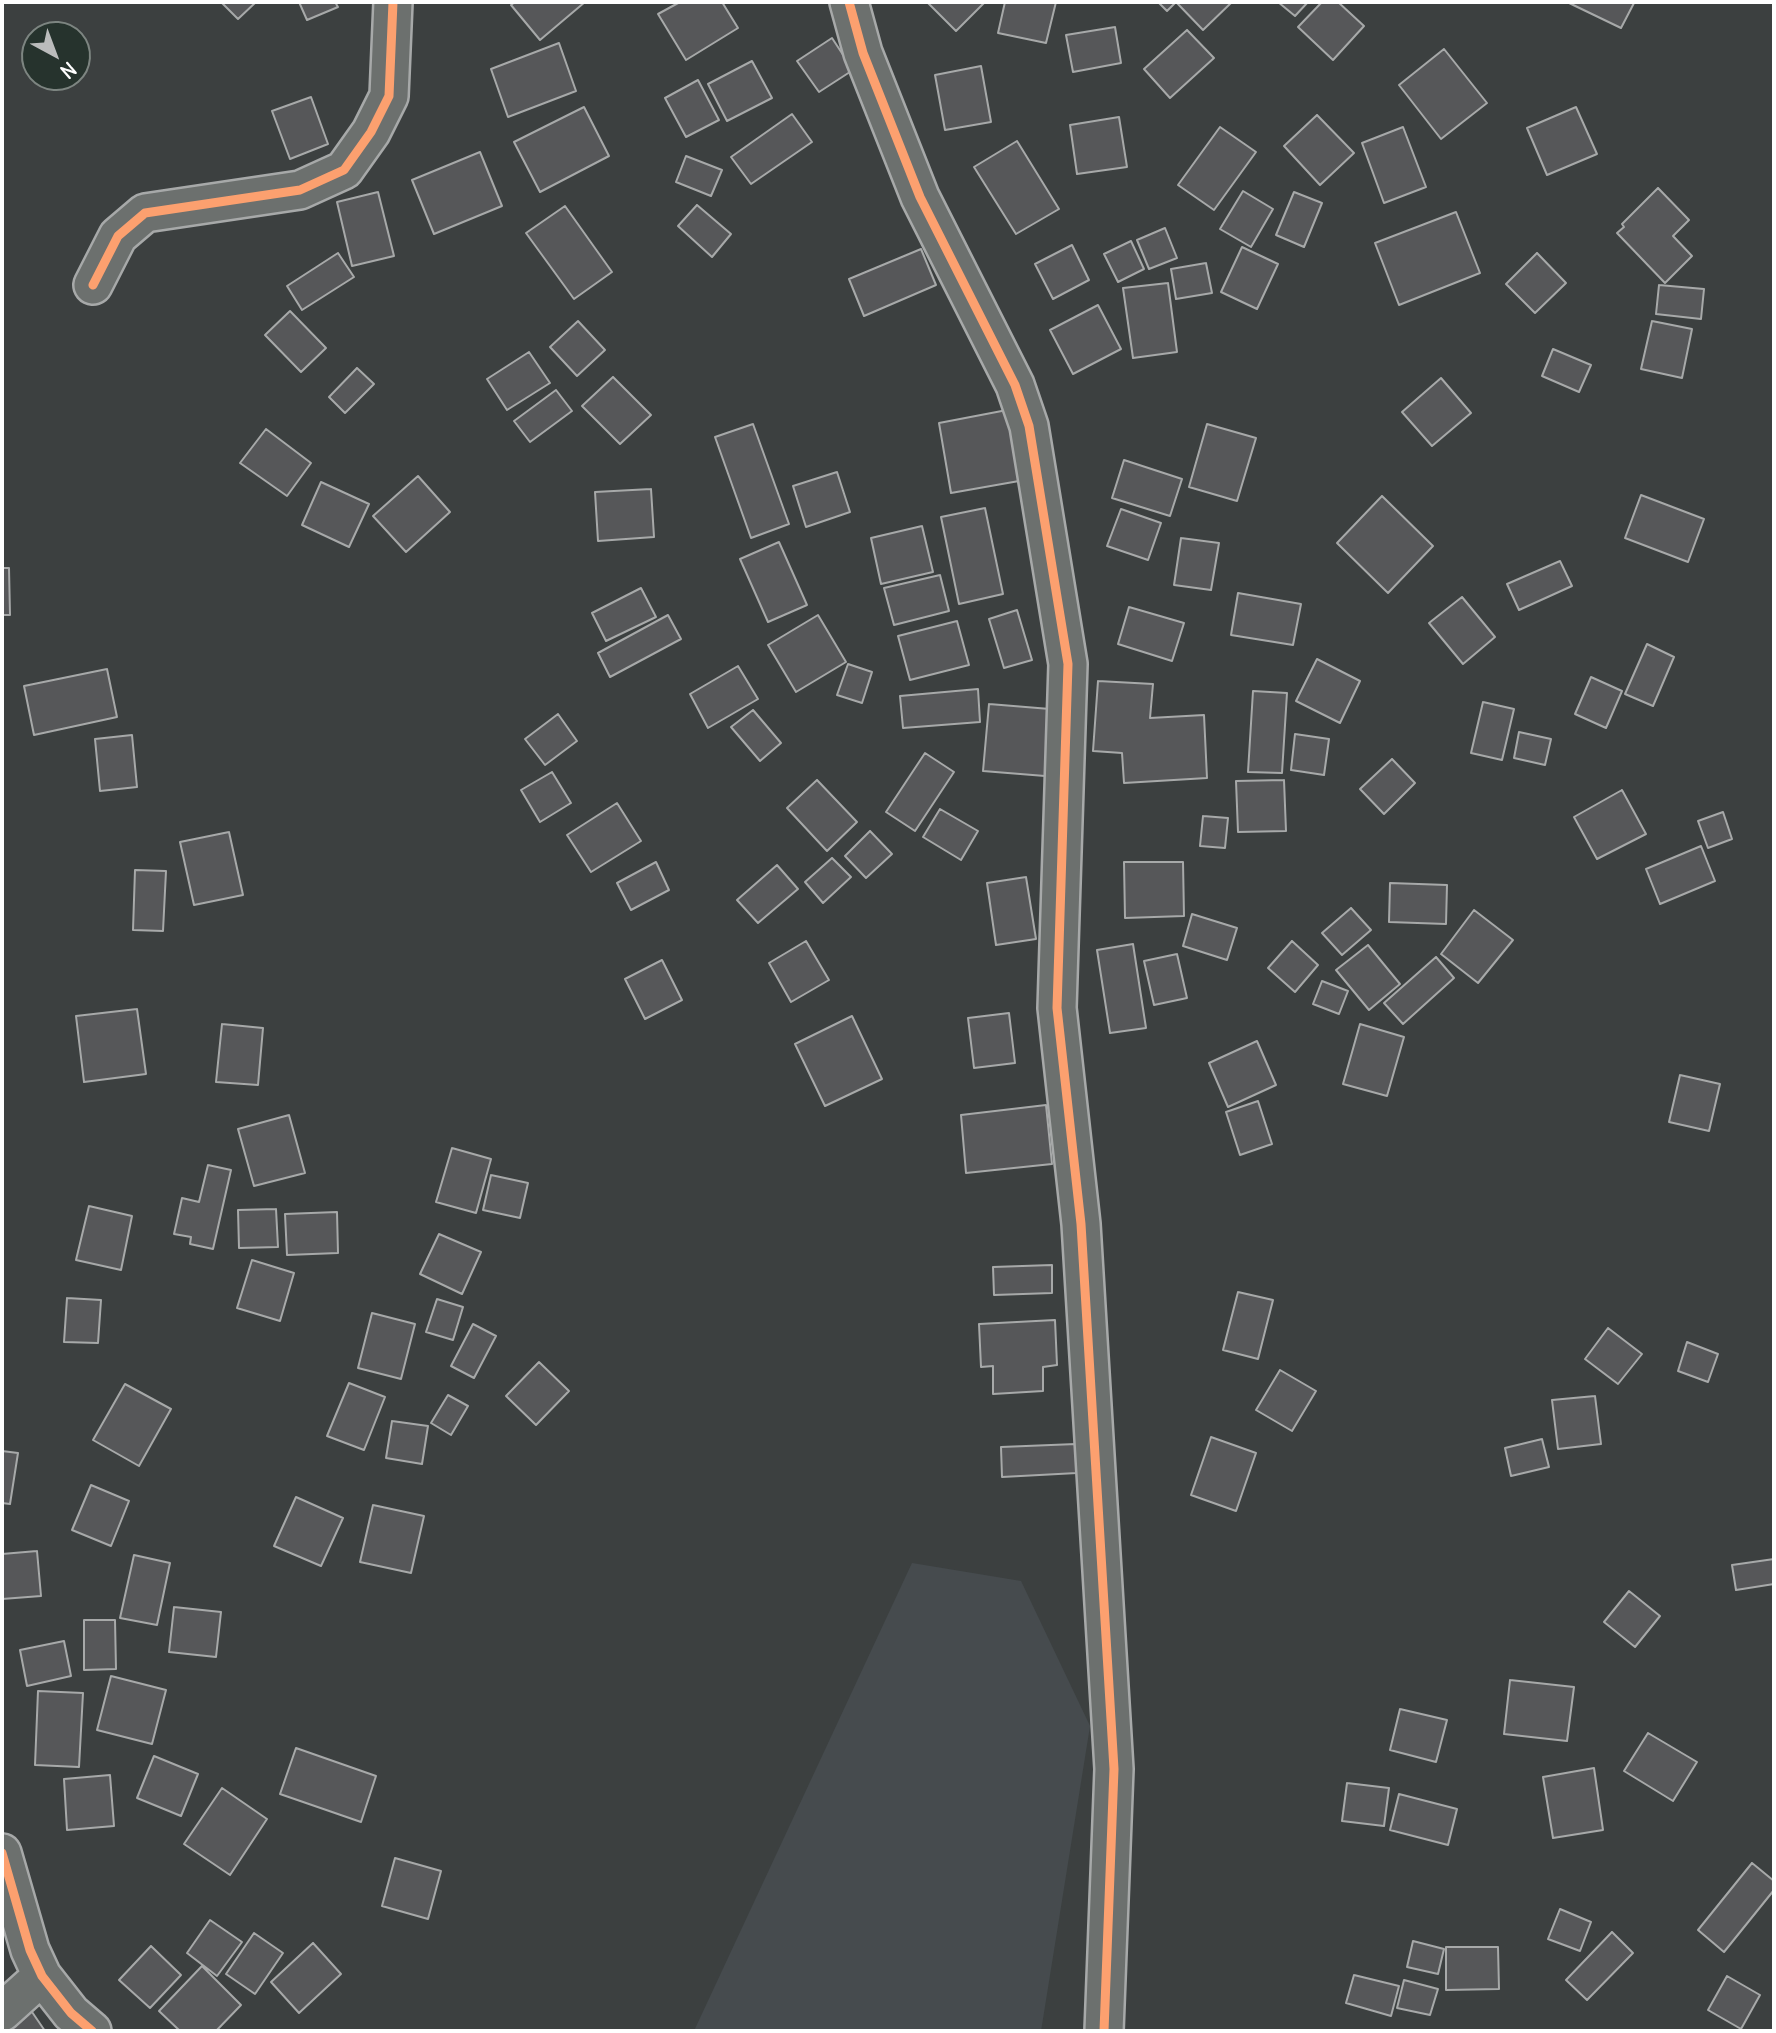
<!DOCTYPE html>
<html>
<head>
<meta charset="utf-8">
<style>
  body { margin:0 }
  #map { position:relative; width:1776px; height:2033px; overflow:hidden; background:#3c4040; font-family:Delius,sans-serif }
  canvas { display:block }
  .frame { position:absolute; inset:0; border:4px solid #fff; pointer-events:none }
  .north { position:absolute; left:21px; top:21px; width:70px; height:70px; box-sizing:border-box; background:#26332d; border:2px solid #7d8581; border-radius:50%; rotate:139deg; font-size:19px; font-weight:700; line-height:28px; text-align:center; color:#fff }
  .north::after { content:''; display:block; margin:auto; width:24px; height:32px; background:#bbbcbc; clip-path:polygon(50% 0,100% 100%,50% 72%,0 100%) }
</style>
</head>
<body>
<div id="map">
<canvas width="1776" height="2033"></canvas>
<div class="frame"></div>
<div class="north">N</div>
</div>
<script>
const ctx = document.querySelector('canvas').getContext('2d');
ctx.lineJoin = 'round';
function fillPath(path, color) {
  ctx.fillStyle = color;
  ctx.fill(path, 'evenodd');
}
function shape(rows) {
  const path = new Path2D();
  for (const r of rows) {
    path.moveTo(r[0], r[1]);
    for (let i = 2; i < r.length; i += 2) path.lineTo(r[i], r[i + 1]);
  }
  return path;
}
function stroke(path, color, width, dash) {
  ctx.strokeStyle = color;
  ctx.lineWidth = width;
  ctx.lineCap = dash ? 'butt' : 'round';
  ctx.setLineDash(dash || []);
  ctx.stroke(path);
}
fillPath(shape([
  [912,1563,1021,1581,1090,1726,1041,2031,694,2031]
]), '#464b4e');
const building = shape([
  [221,2,256,2,238,19,221,2],
  [299,2,335,2,338,7,307,20,299,2],
  [515,2,585,2,540,40,511,5,515,2],
  [680,2,722,2,738,28,686,60,658,14,680,2],
  [927,2,985,2,956,31,927,2],
  [1005,2,1056,2,1046,43,998,33,1005,2],
  [1158,2,1232,2,1203,30,1176,2,1167,11,1158,2],
  [1278,2,1308,2,1295,16,1278,2],
  [1322,2,1338,2,1364,26,1333,60,1298,27,1322,2],
  [1567,2,1631,2,1634,3,1621,28,1567,2],
  [1115,27,1121,63,1073,72,1066,35,1115,27],
  [1187,30,1214,58,1170,98,1144,69,1187,30],
  [832,38,853,70,819,92,797,61,832,38],
  [559,43,576,91,508,117,491,69,559,43],
  [1444,49,1487,103,1441,139,1399,85,1444,49],
  [752,61,772,98,727,121,708,84,752,61],
  [981,66,991,122,945,130,935,75,981,66],
  [698,80,719,120,686,137,665,98,698,80],
  [311,97,328,144,290,159,272,111,311,97],
  [584,107,609,156,540,192,514,142,584,107],
  [1576,107,1597,154,1547,175,1527,128,1576,107],
  [792,114,812,142,751,184,731,157,792,114],
  [1317,115,1354,153,1320,185,1284,146,1317,115],
  [1119,117,1127,167,1077,174,1070,125,1119,117],
  [1220,127,1256,152,1214,210,1178,185,1220,127],
  [1403,127,1426,187,1384,203,1362,143,1403,127],
  [1017,141,1059,209,1016,234,974,167,1017,141],
  [480,152,502,206,434,234,412,180,480,152],
  [686,156,722,170,711,196,676,182,686,156],
  [1658,188,1689,220,1673,236,1692,256,1665,283,1617,233,1624,227,1622,224,1658,188],
  [1243,191,1273,209,1251,247,1220,229,1243,191],
  [378,192,394,256,352,266,337,202,378,192],
  [1294,192,1322,203,1304,247,1276,235,1294,192],
  [697,205,731,234,712,257,678,226,697,205],
  [565,206,612,272,574,299,526,233,565,206],
  [1456,212,1480,273,1399,305,1375,243,1456,212],
  [1165,228,1177,258,1149,269,1137,240,1165,228],
  [1131,241,1144,269,1118,282,1104,254,1131,241],
  [1072,245,1089,280,1053,299,1035,264,1072,245],
  [1242,247,1278,264,1257,309,1221,292,1242,247],
  [921,249,936,285,864,316,849,279,921,249],
  [338,253,354,277,302,310,287,286,338,253],
  [1537,253,1566,283,1535,313,1506,284,1537,253],
  [1206,263,1212,293,1176,299,1171,269,1206,263],
  [1168,283,1177,352,1133,358,1123,288,1168,283],
  [1659,285,1704,289,1701,319,1656,314,1659,285],
  [1098,305,1121,349,1073,374,1050,330,1098,305],
  [290,311,326,348,301,372,265,335,290,311],
  [578,321,605,350,577,376,550,347,578,321],
  [1652,321,1692,329,1682,378,1641,369,1652,321],
  [1553,349,1591,365,1579,392,1542,376,1553,349],
  [529,352,550,383,507,410,487,379,529,352],
  [357,368,374,384,345,413,329,397,357,368],
  [613,377,651,415,620,444,582,406,613,377],
  [1441,378,1471,413,1432,446,1402,412,1441,378],
  [556,390,572,411,530,442,514,421,556,390],
  [1007,410,1019,481,951,493,939,423,1007,410],
  [753,424,789,524,751,538,715,437,753,424],
  [1207,424,1256,438,1237,501,1189,487,1207,424],
  [266,429,311,463,287,496,240,463,266,429],
  [1124,460,1182,479,1170,516,1112,498,1124,460],
  [837,472,850,512,806,527,793,486,837,472],
  [418,476,450,512,406,552,373,516,418,476],
  [321,482,369,504,349,547,302,525,321,482],
  [651,489,654,537,598,541,595,492,651,489],
  [1641,495,1704,519,1688,562,1625,538,1641,495],
  [1382,496,1433,546,1388,593,1337,543,1382,496],
  [985,508,1003,594,959,604,941,517,985,508],
  [1121,509,1161,523,1148,560,1107,546,1121,509],
  [922,526,933,572,881,584,871,538,922,526],
  [1181,538,1219,543,1211,590,1174,585,1181,538],
  [779,542,807,605,768,622,740,559,779,542],
  [1560,561,1572,586,1519,610,1507,584,1560,561],
  [2,568,9,568,10,615,2,615,2,568],
  [940,575,949,611,894,625,884,588,940,575],
  [641,588,656,617,606,641,592,613,641,588],
  [1238,593,1301,604,1293,645,1231,635,1238,593],
  [1462,597,1495,637,1463,664,1429,623,1462,597],
  [1129,607,1184,623,1172,661,1118,644,1129,607],
  [1017,610,1032,660,1004,668,989,619,1017,610],
  [668,615,681,639,610,677,598,653,668,615],
  [818,615,846,662,796,692,768,645,818,615],
  [957,621,969,665,910,680,898,636,957,621],
  [1647,644,1674,657,1653,706,1625,694,1647,644],
  [1317,659,1360,681,1340,723,1296,701,1317,659],
  [848,664,872,672,862,703,837,695,848,664],
  [738,666,758,699,708,728,690,694,738,666],
  [107,669,117,717,34,735,24,686,107,669],
  [1591,677,1622,691,1606,728,1575,714,1591,677],
  [1098,681,1153,684,1150,718,1204,715,1207,778,1124,783,1122,753,1093,751,1098,681],
  [978,689,980,722,903,728,900,696,978,689],
  [1253,691,1287,693,1282,773,1248,772,1253,691],
  [1483,702,1514,709,1502,760,1471,753,1483,702],
  [989,704,1050,709,1045,776,983,771,989,704],
  [753,710,781,743,760,761,731,727,753,710],
  [558,714,577,741,545,765,525,739,558,714],
  [1519,732,1551,739,1545,765,1514,758,1519,732],
  [1295,734,1329,739,1324,775,1291,770,1295,734],
  [132,735,137,787,100,791,95,739,132,735],
  [925,753,954,772,915,831,886,812,925,753],
  [1392,759,1415,783,1384,814,1360,789,1392,759],
  [552,772,571,803,540,822,521,790,552,772],
  [817,780,857,822,827,851,787,808,817,780],
  [1284,780,1286,831,1238,832,1236,781,1284,780],
  [1622,790,1646,834,1597,859,1574,817,1622,790],
  [617,803,641,841,591,872,567,835,617,803],
  [940,809,978,831,961,860,923,837,940,809],
  [1723,812,1732,839,1708,848,1698,821,1723,812],
  [1203,816,1228,818,1225,848,1200,846,1203,816],
  [870,831,892,854,866,878,845,856,870,831],
  [229,832,243,895,194,905,180,842,229,832],
  [1701,846,1715,881,1660,904,1646,869,1701,846],
  [832,858,851,877,823,903,805,882,832,858],
  [656,862,669,890,631,910,617,883,656,862],
  [1124,862,1183,862,1184,916,1125,918,1124,862],
  [777,865,798,889,758,923,737,900,777,865],
  [135,870,166,871,163,931,133,930,135,870],
  [1026,877,1036,939,996,945,987,883,1026,877],
  [1390,883,1447,885,1446,924,1389,922,1390,883],
  [1351,908,1371,930,1342,955,1322,933,1351,908],
  [1474,910,1513,940,1478,983,1441,954,1474,910],
  [1192,914,1237,928,1227,960,1183,946,1192,914],
  [806,941,829,980,791,1002,769,963,806,941],
  [1292,941,1318,965,1295,992,1268,968,1292,941],
  [1133,944,1146,1028,1110,1033,1097,950,1133,944],
  [1368,945,1400,984,1369,1010,1336,970,1368,945],
  [1177,954,1187,998,1154,1005,1144,961,1177,954],
  [1436,957,1454,978,1403,1024,1384,1003,1436,957],
  [662,960,682,1000,645,1019,625,979,662,960],
  [1322,981,1348,991,1339,1014,1313,1004,1322,981],
  [137,1009,146,1074,84,1082,76,1016,137,1009],
  [1009,1013,1015,1063,974,1068,968,1018,1009,1013],
  [852,1016,882,1079,825,1106,795,1044,852,1016],
  [222,1024,263,1028,258,1085,216,1082,222,1024],
  [1360,1024,1404,1037,1387,1096,1343,1084,1360,1024],
  [1257,1041,1276,1085,1228,1107,1209,1063,1257,1041],
  [1680,1075,1720,1084,1709,1131,1669,1122,1680,1075],
  [1258,1101,1272,1144,1240,1155,1226,1112,1258,1101],
  [1046,1105,1052,1164,966,1173,961,1115,1046,1105],
  [289,1115,305,1173,254,1186,238,1129,289,1115],
  [452,1148,491,1159,476,1213,436,1202,452,1148],
  [208,1165,231,1170,213,1249,190,1244,191,1237,174,1234,182,1198,199,1202,208,1165],
  [491,1175,528,1183,520,1218,483,1210,491,1175],
  [89,1206,132,1216,121,1270,76,1260,89,1206],
  [276,1209,278,1247,239,1248,238,1210,276,1209],
  [337,1212,338,1253,287,1255,285,1214,337,1212],
  [439,1234,481,1252,462,1294,420,1274,439,1234],
  [252,1260,294,1273,280,1321,237,1308,252,1260],
  [1052,1265,1052,1293,994,1295,993,1267,1052,1265],
  [1238,1292,1273,1300,1258,1359,1223,1350,1238,1292],
  [67,1298,101,1300,98,1343,64,1342,67,1298],
  [437,1299,463,1307,453,1340,426,1332,437,1299],
  [372,1313,415,1324,401,1379,358,1368,372,1313],
  [1055,1320,1057,1365,1043,1367,1043,1391,993,1394,993,1366,981,1367,979,1324,1055,1320],
  [473,1324,496,1336,474,1378,451,1366,473,1324],
  [1608,1328,1642,1354,1618,1384,1585,1359,1608,1328],
  [1687,1342,1718,1354,1708,1382,1678,1371,1687,1342],
  [539,1362,569,1391,536,1425,506,1396,539,1362],
  [1280,1370,1316,1391,1292,1431,1256,1410,1280,1370],
  [349,1383,385,1397,364,1450,327,1436,349,1383],
  [125,1384,171,1409,139,1466,93,1440,125,1384],
  [448,1395,468,1406,451,1435,431,1423,448,1395],
  [1595,1396,1601,1444,1558,1449,1552,1400,1595,1396],
  [392,1421,428,1426,422,1464,386,1458,392,1421],
  [1211,1437,1256,1453,1236,1511,1191,1495,1211,1437],
  [1542,1439,1549,1467,1511,1476,1505,1448,1542,1439],
  [1076,1444,1077,1473,1002,1477,1001,1447,1076,1444],
  [2,1451,18,1453,10,1504,2,1503,2,1451],
  [91,1485,129,1501,111,1546,72,1530,91,1485],
  [296,1497,343,1518,321,1566,274,1546,296,1497],
  [373,1505,424,1516,411,1573,360,1562,373,1505],
  [37,1551,41,1596,2,1599,2,1554,37,1551],
  [134,1555,170,1563,157,1625,120,1618,134,1555],
  [1774,1559,1774,1584,1736,1590,1732,1565,1774,1559],
  [1629,1591,1660,1616,1635,1647,1604,1622,1629,1591],
  [174,1607,221,1612,216,1657,169,1652,174,1607],
  [84,1620,115,1620,116,1669,84,1670,84,1620],
  [64,1641,71,1676,27,1686,20,1650,64,1641],
  [111,1676,166,1690,152,1744,97,1730,111,1676],
  [1510,1680,1574,1687,1567,1741,1504,1734,1510,1680],
  [38,1691,83,1693,79,1767,35,1765,38,1691],
  [1400,1709,1447,1720,1436,1762,1390,1750,1400,1709],
  [1648,1733,1697,1762,1673,1801,1624,1771,1648,1733],
  [296,1748,376,1776,361,1822,280,1794,296,1748],
  [154,1756,198,1774,181,1816,137,1798,154,1756],
  [1594,1768,1603,1830,1553,1838,1543,1777,1594,1768],
  [110,1775,114,1826,67,1830,64,1779,110,1775],
  [1347,1783,1389,1788,1384,1826,1342,1821,1347,1783],
  [222,1788,267,1819,230,1875,184,1844,222,1788],
  [1399,1794,1457,1809,1448,1845,1390,1830,1399,1794],
  [395,1858,441,1871,428,1919,382,1906,395,1858],
  [1752,1863,1774,1881,1774,1890,1724,1952,1698,1930,1752,1863],
  [1560,1909,1591,1922,1580,1951,1548,1939,1560,1909],
  [210,1920,242,1942,217,1976,187,1953,210,1920],
  [1612,1932,1633,1953,1587,2000,1566,1980,1612,1932],
  [254,1933,283,1953,255,1994,226,1974,254,1933],
  [1413,1941,1444,1949,1438,1974,1407,1967,1413,1941],
  [313,1943,341,1974,299,2013,271,1982,313,1943],
  [151,1946,181,1975,150,2008,119,1980,151,1946],
  [1446,1947,1498,1947,1499,1989,1446,1990,1446,1947],
  [202,1966,241,2005,216,2031,180,2031,159,2011,202,1966],
  [1354,1975,1399,1986,1391,2016,1346,2003,1354,1975],
  [1727,1976,1760,1995,1741,2029,1708,2010,1727,1976],
  [1404,1980,1438,1989,1430,2015,1397,2008,1404,1980],
  [30,2009,45,2031,2,2031,2,2028,30,2009]
]);
fillPath(building, '#565759');
stroke(building, '#a7a9a9', 2);
const minor = shape([
  [849,2,863,53,920,197,1015,385,1029,426,1068,664,1057,1008,1081,1224,1114,1769,1104,2031],
  [93,285,118,236,145,213,300,190,344,170,371,132,389,96,393,2],
  [2,1853,30,1950,42,1976,71,2013,92,2031],
  [2,2012,42,1976]
]);
stroke(minor, '#a7a9a9', 42);
stroke(minor, '#6c706e', 37);
stroke(shape([
  [849,2,863,53,920,197,1015,385,1029,426,1068,664,1057,1008,1081,1224,1114,1769,1104,2031],
  [93,285,118,236,145,213,300,190,344,170,371,132,389,96,393,2],
  [2,1853,30,1950,42,1976,71,2013,92,2031]
]), '#fca06f', 9);
</script>
</body>
</html>
